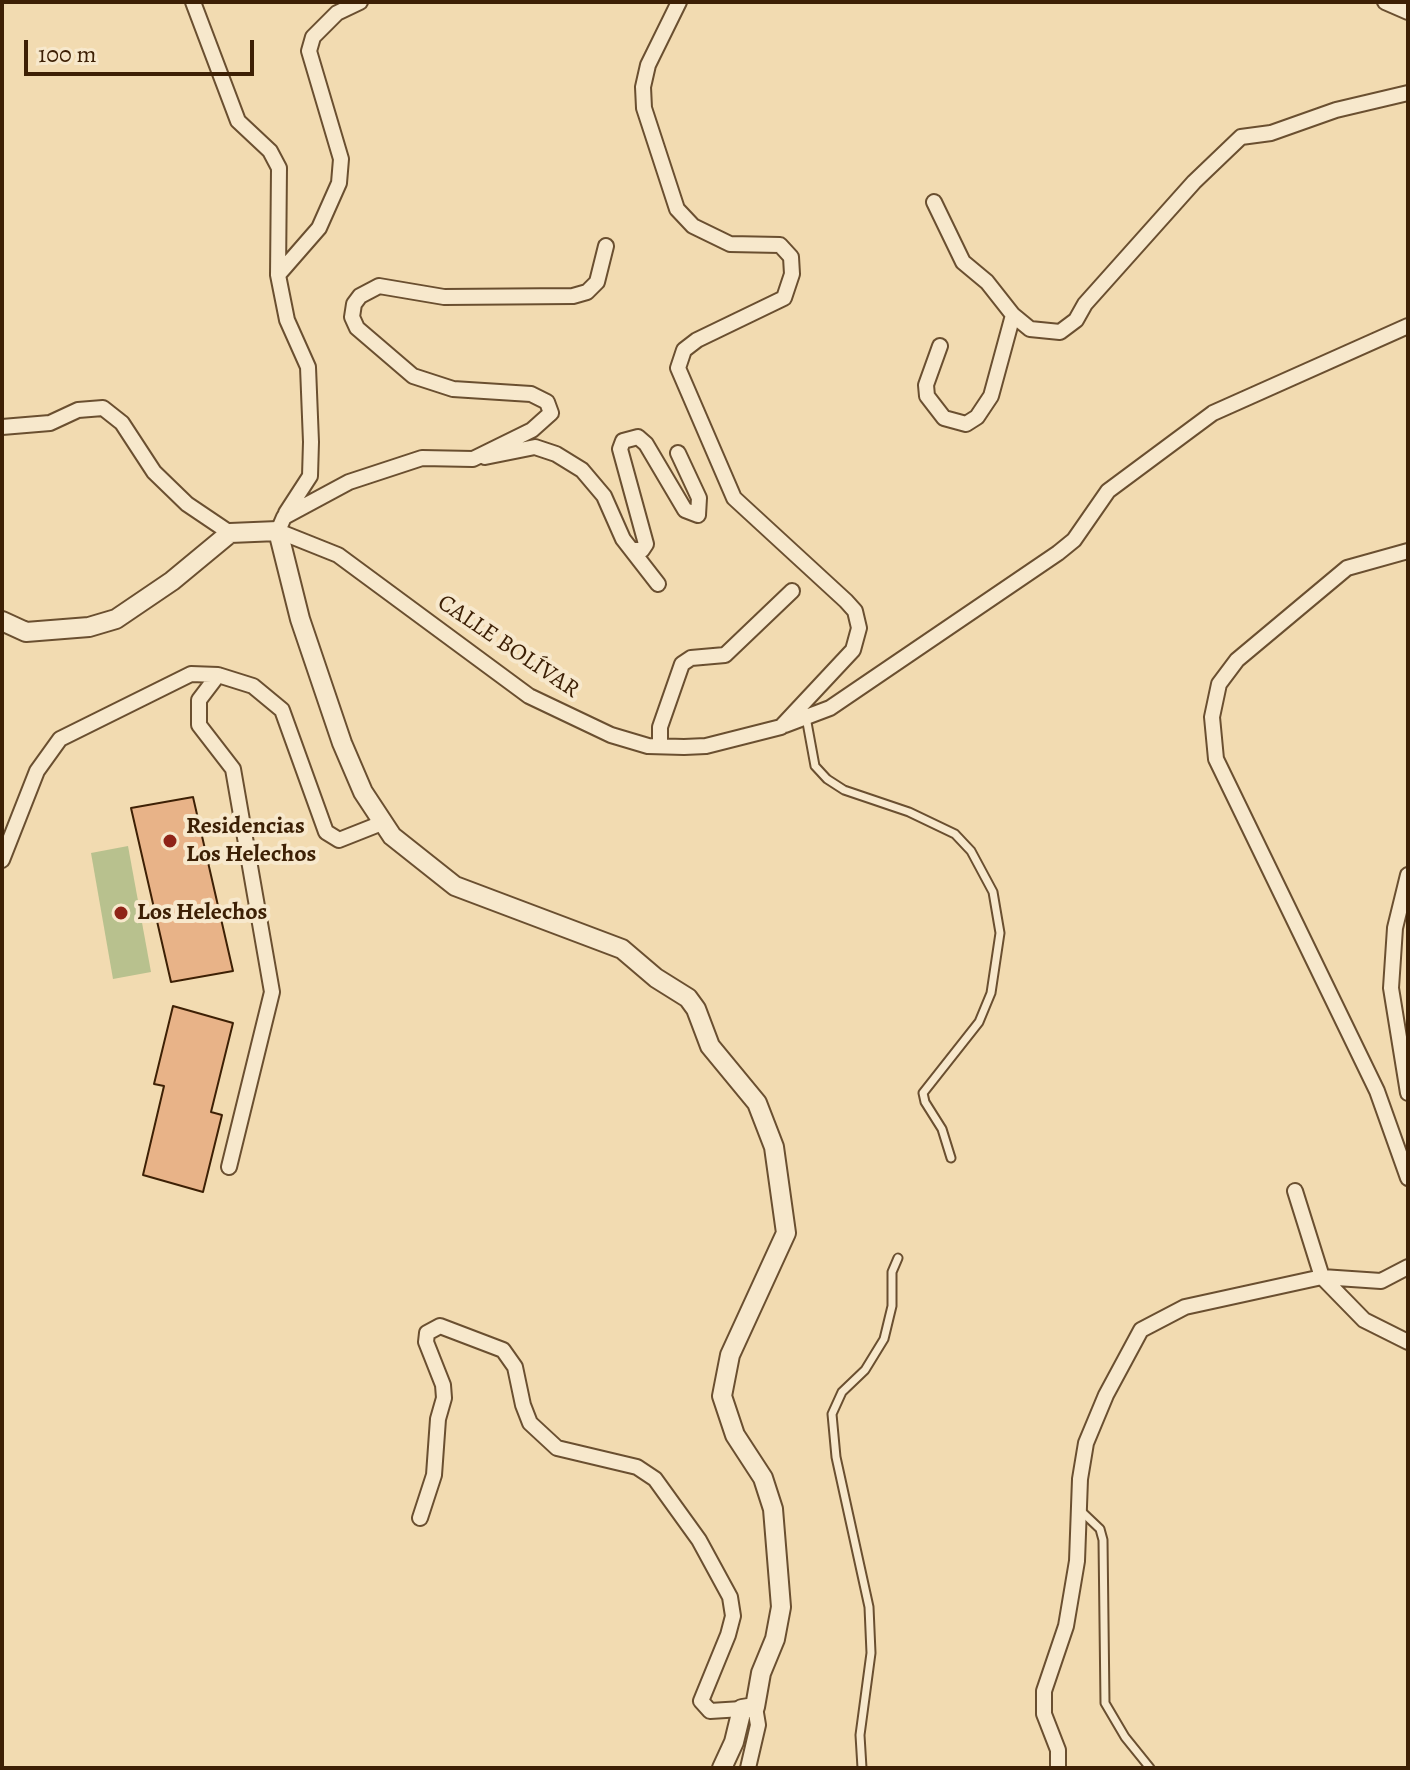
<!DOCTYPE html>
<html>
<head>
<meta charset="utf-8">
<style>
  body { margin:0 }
  #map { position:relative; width:1410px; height:1770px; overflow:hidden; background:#f2dbb1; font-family:Alegreya,serif }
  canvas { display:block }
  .frame { position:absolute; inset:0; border:4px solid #3d2005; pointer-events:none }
  .scale { position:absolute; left:24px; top:40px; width:230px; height:36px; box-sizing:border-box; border:4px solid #3d2005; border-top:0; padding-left:10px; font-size:24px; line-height:28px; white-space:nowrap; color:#3d2005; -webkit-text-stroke:6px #f7e8cc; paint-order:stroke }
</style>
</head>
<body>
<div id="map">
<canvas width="1410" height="1770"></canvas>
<div class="frame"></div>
<div class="scale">100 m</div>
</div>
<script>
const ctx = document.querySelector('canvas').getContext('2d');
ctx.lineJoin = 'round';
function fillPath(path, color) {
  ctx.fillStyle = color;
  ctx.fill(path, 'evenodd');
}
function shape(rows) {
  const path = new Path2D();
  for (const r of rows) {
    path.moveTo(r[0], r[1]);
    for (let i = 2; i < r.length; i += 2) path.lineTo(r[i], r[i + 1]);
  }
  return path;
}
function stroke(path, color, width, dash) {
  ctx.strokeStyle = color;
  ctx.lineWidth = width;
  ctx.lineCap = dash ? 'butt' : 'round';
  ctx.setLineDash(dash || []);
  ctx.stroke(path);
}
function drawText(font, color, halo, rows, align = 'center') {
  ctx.font = font + ' Alegreya,serif';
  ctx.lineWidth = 8;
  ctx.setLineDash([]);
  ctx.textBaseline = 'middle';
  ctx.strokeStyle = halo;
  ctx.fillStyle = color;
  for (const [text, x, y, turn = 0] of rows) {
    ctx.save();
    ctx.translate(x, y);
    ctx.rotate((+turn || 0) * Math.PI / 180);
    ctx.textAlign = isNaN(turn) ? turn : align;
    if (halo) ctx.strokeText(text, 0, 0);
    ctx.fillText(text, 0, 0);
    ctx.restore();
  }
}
fillPath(shape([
  [128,846,151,972,113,979,91,853]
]), '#b8c18e');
const building = shape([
  [193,797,233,971,171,982,131,808,193,797],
  [173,1006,233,1023,211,1112,222,1115,203,1192,143,1175,164,1086,154,1084,173,1006]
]);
fillPath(building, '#e8b388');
stroke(building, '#3d2005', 2);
const service = shape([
  [806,717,815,766,827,779,844,790,909,812,955,834,971,851,993,892,1000,933,991,993,979,1022,923,1093,925,1102,942,1129,951,1158],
  [1080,1510,1100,1529,1103,1540,1105,1703,1125,1737,1150,1768],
  [862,1768,860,1735,871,1653,869,1607,836,1457,832,1414,842,1392,865,1370,884,1339,892,1306,892,1272,898,1258]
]);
const minor = shape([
  [193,2,238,121,270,151,279,168,278,275,287,320,308,367,311,442,310,476,286,513],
  [1385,2,1408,12],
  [934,202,963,262,987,282,1013,315,1030,329,1060,332,1076,320,1085,304,1194,182,1241,137,1271,133,1336,110,1408,93],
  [606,246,597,282,587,292,573,296,444,297,379,286,360,296,354,304,352,317,357,328,413,376,453,389,531,394,547,402,551,413,532,430,473,459,422,458,349,482,284,517,278,531,338,555,529,696,611,735,648,746,684,747,706,746,781,727,853,650,859,628,855,611,846,601,734,498,678,368,684,350,697,340,784,298,792,274,791,257,780,245,730,244,693,226,677,209,644,108,643,87,648,65,679,2],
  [278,275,319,228,339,183,341,159,309,51,313,37,337,13,360,2],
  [940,346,926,385,927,396,944,418,966,424,977,417,991,396,1013,315],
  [2,427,50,423,78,410,103,408,122,423,154,472,187,504,230,533],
  [485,457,535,447,556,454,582,470,604,496,623,539,658,584],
  [632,550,642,550,646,544,620,449,623,441,638,437,646,444,685,510,698,515,699,498,678,453],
  [1408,551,1347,568,1237,660,1219,684,1212,717,1216,759,1377,1091,1408,1178],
  [785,725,830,708,1058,553,1074,540,1108,491,1213,413,1408,326],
  [660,746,660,727,682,664,691,658,725,655,792,591],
  [2,860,37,771,60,739,191,674,218,675],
  [1408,875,1395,928,1391,988,1408,1093],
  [229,1167,272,992,233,769,199,725,199,700,218,675,253,686,282,710,326,832,339,840,382,823],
  [1295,1191,1322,1277,1364,1320,1408,1342],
  [420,1518,434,1475,438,1419,444,1398,443,1385,426,1342,427,1333,440,1326,503,1350,515,1367,523,1405,530,1423,557,1448,637,1467,655,1479,699,1540,730,1597,733,1616,728,1635,701,1701,710,1711,742,1709],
  [748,1768,758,1725,755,1707],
  [1058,1768,1058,1750,1044,1714,1044,1691,1066,1626,1077,1561,1080,1479,1086,1443,1106,1395,1141,1330,1185,1307,1322,1277,1381,1281,1408,1267]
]);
const tertiary = shape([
  [2,621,26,632,89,627,116,619,172,581,230,533,278,531,300,619,342,743,363,792,392,836,455,886,622,949,656,978,688,998,696,1009,710,1046,757,1103,774,1147,786,1233,730,1355,722,1396,735,1435,763,1478,773,1509,781,1607,775,1639,761,1673,755,1707,742,1709,734,1742,722,1768]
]);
stroke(service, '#6a4f30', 11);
stroke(minor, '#6a4f30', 18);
stroke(tertiary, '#6a4f30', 22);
stroke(service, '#f7e8cc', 7);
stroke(minor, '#f7e8cc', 14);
stroke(tertiary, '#f7e8cc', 18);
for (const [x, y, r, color] of [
  [170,841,8,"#8f2418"],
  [121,913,8,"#8f2418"]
]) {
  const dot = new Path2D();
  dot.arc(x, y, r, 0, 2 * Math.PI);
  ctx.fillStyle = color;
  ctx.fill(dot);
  stroke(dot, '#f7e8cc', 3);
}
drawText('24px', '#3d2005', '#f7e8cc', [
  ["CALLE BOLÍVAR",508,647,34]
]);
drawText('bold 24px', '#3d2005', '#f7e8cc', [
  ["Residencias",186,827],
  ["Los Helechos",186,855],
  ["Los Helechos",137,913]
], 'left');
</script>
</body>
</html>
